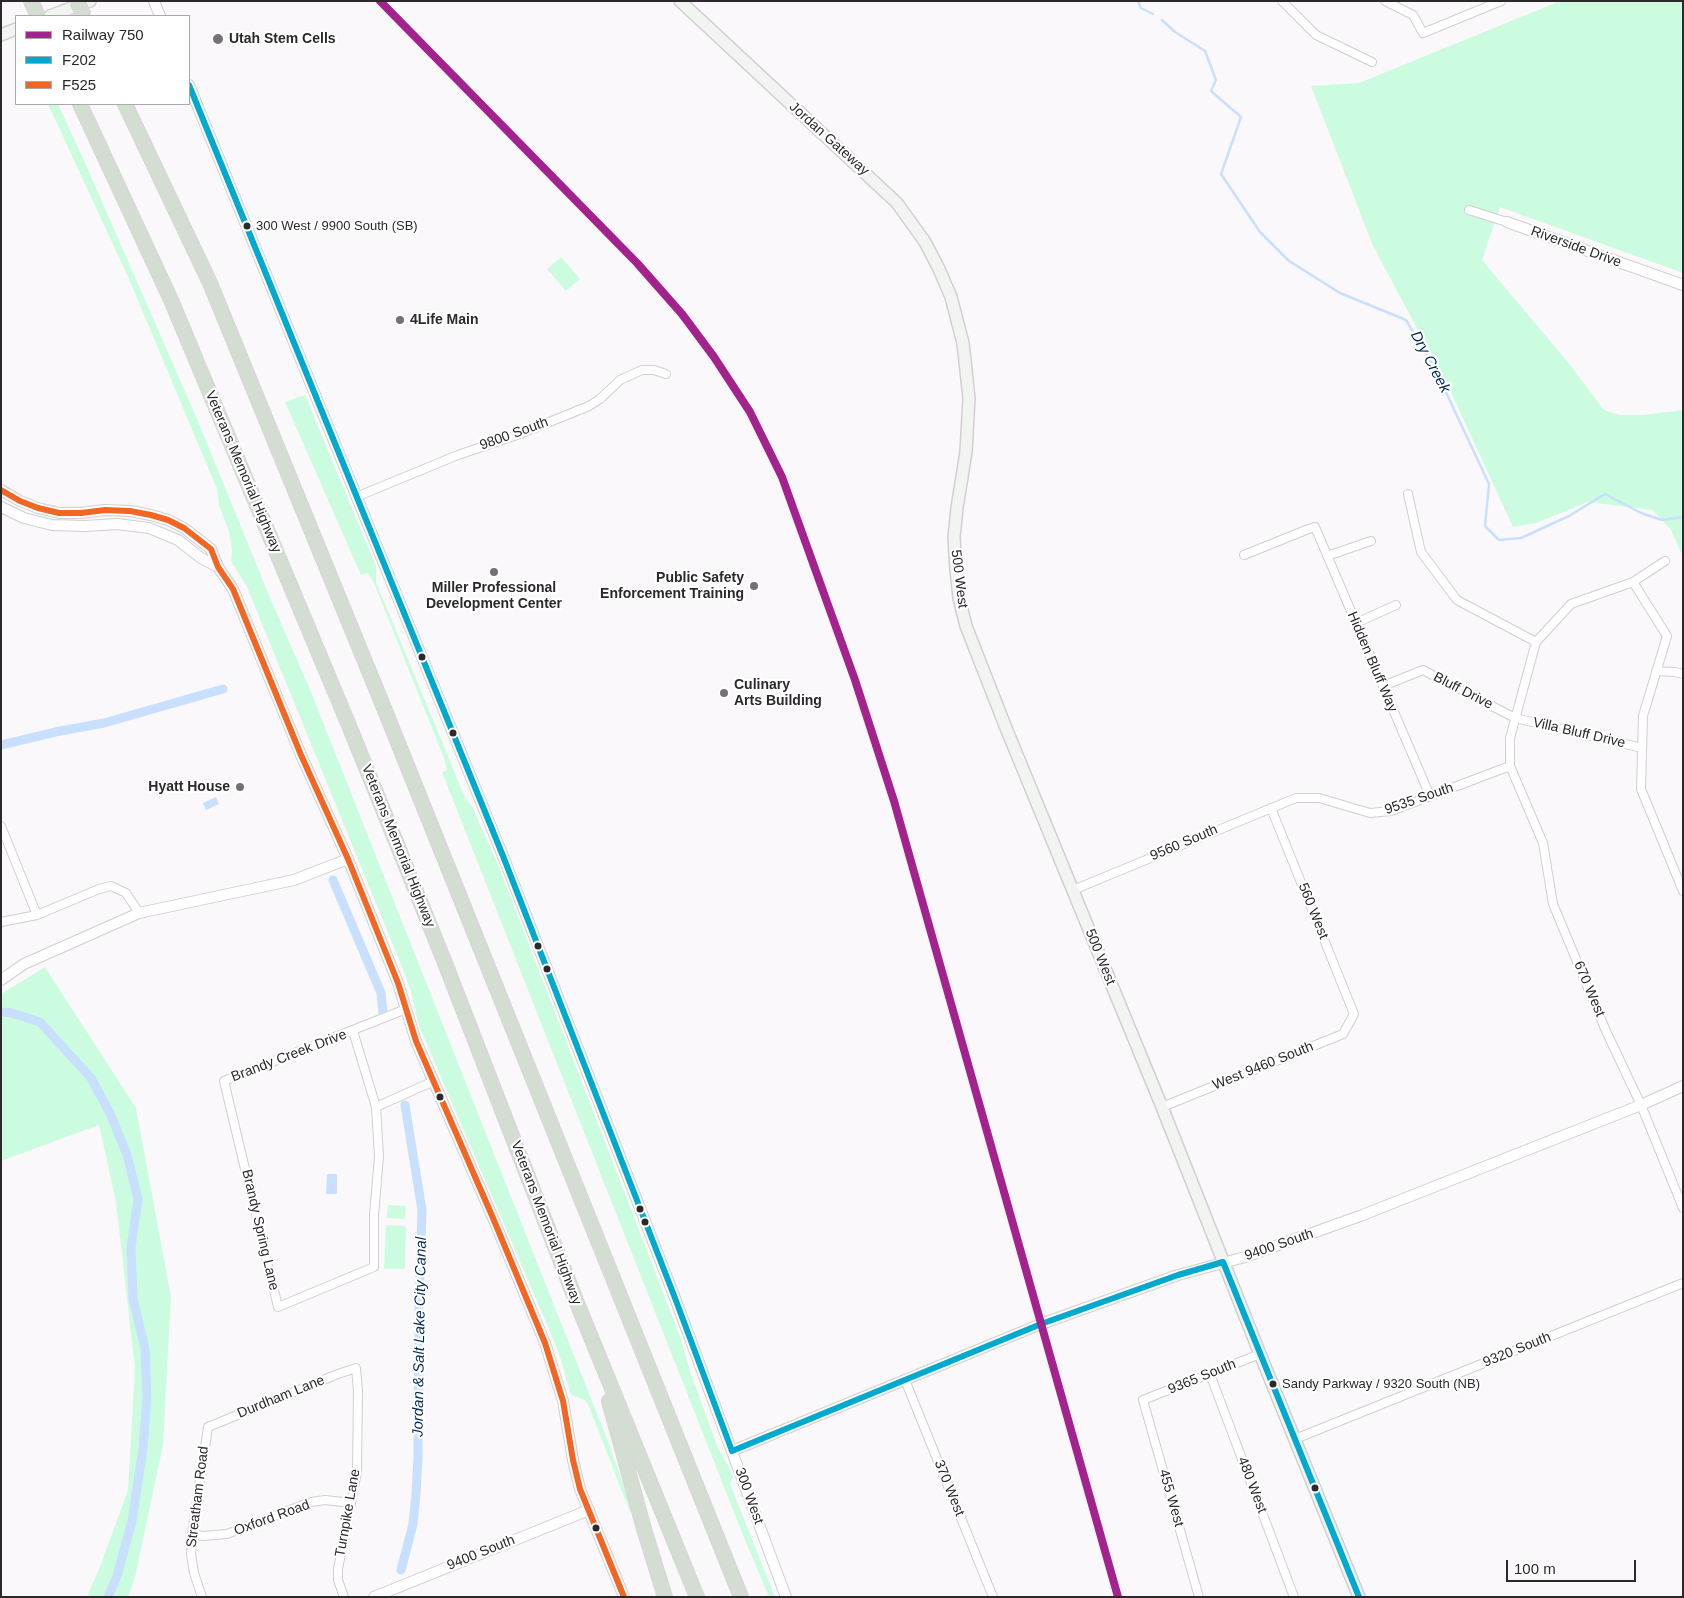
<!DOCTYPE html>
<html>
<head>
<meta charset="utf-8">
<style>
  body { margin:0 }
  #map { position:relative; width:1684px; height:1598px; overflow:hidden; background:#faf8fa; font-family:Arial,sans-serif }
  canvas { display:block }
  .frame { position:absolute; inset:0; border:2px solid #2b292b; pointer-events:none }
  .legend { position:absolute; left:15px; top:15px; width:175px; height:90px; box-sizing:border-box; background:#fff; border:1px solid #aaa9aa; margin:0; padding:6px 9px; list-style:none; font-size:15px; color:#2b292b }
  .legend li { display:flex; align-items:center; gap:10px; height:25px }
  .legend b { width:25px; border:1px solid #aaa9aa }
  .scale { position:absolute; left:1506px; top:1560px; width:130px; height:22px; box-sizing:border-box; border:2px solid #2b292b; border-top:0; padding-left:6px; font-size:15px; line-height:18px; white-space:nowrap; color:#2b292b; -webkit-text-stroke:4px #fff; paint-order:stroke }
</style>
</head>
<body>
<div id="map">
<canvas width="1684" height="1598"></canvas>
<div class="frame"></div>
<ul class="legend">
<li><b style="height:6px;background:#a4228e"></b>Railway 750</li>
<li><b style="height:6px;background:#00a9ce"></b>F202</li>
<li><b style="height:6px;background:#f26522"></b>F525</li>
</ul>
<div class="scale">100 m</div>
</div>
<script>
const ctx = document.querySelector('canvas').getContext('2d');
ctx.lineJoin = 'round';
function fillPath(path, color) {
  ctx.fillStyle = color;
  ctx.fill(path, 'evenodd');
}
function shape(rows) {
  const path = new Path2D();
  for (const r of rows) {
    path.moveTo(r[0], r[1]);
    for (let i = 2; i < r.length; i += 2) path.lineTo(r[i], r[i + 1]);
  }
  return path;
}
function stroke(path, color, width, dash) {
  ctx.strokeStyle = color;
  ctx.lineWidth = width;
  ctx.lineCap = dash ? 'butt' : 'round';
  ctx.setLineDash(dash || []);
  ctx.stroke(path);
}
function drawText(font, color, halo, rows, align = 'center') {
  ctx.font = font + ' Arial,sans-serif';
  ctx.lineWidth = 4.5;
  ctx.setLineDash([]);
  ctx.textBaseline = 'middle';
  ctx.strokeStyle = halo;
  ctx.fillStyle = color;
  for (const [text, x, y, turn = 0] of rows) {
    ctx.save();
    ctx.translate(x, y);
    ctx.rotate((+turn || 0) * Math.PI / 180);
    ctx.textAlign = isNaN(turn) ? turn : align;
    if (halo) ctx.strokeText(text, 0, 0);
    ctx.fillText(text, 0, 0);
    ctx.restore();
  }
}
fillPath(shape([
  [1560,1,1683,1,1683,273,1500,207,1482,260,1571,366,1604,410,1620,415,1643,415,1683,410,1683,557,1671,530,1652,510,1588,502,1536,523,1513,527,1449,388,1373,246,1311,86,1359,83],
  [48,104,58,104,82,156,195,414,271,600,311,692,609,1444,633,1511,630,1512,588,1404,585,1400,571,1395,560,1357,551,1334,419,1026,411,992,404,972,247,587,231,561,232,550,229,532,219,505,217,489,129,279],
  [561,257,580,279,566,291,547,269],
  [305,395,376,566,376,582,448,756,465,798,472,806,501,872,681,1339,690,1372,718,1448,729,1467,733,1477,730,1484,775,1597,769,1597,743,1535,442,772,447,770,444,758,374,583,368,573,361,575,285,402],
  [45,967,136,1108,171,1297,163,1445,135,1577,128,1597,87,1597,101,1564,128,1490,135,1369,116,1202,99,1125,1,1161,1,994],
  [388,1205,406,1206,405,1219,387,1218],
  [386,1225,406,1226,405,1269,384,1269]
]), '#ccfce0');
fillPath(shape([
  [216,797,219,804,206,810,203,803],
  [327,1174,337,1174,337,1194,326,1194]
]), '#c8dffe');
stroke(shape([
  [1138,1,1141,8,1153,14],
  [1162,20,1175,32,1205,51,1216,80,1211,91,1241,117,1221,174,1260,232,1289,261,1340,293,1406,320,1436,371,1489,484,1485,526,1499,540,1521,538,1569,516,1605,494,1641,513,1662,520,1683,517]
]), '#c8dffe', 2.5);
stroke(shape([
  [1,745,55,732,104,723,223,689],
  [333,880,381,993,383,1013],
  [1,1012,12,1013,40,1022,91,1078,110,1113,127,1155,138,1199,131,1247,133,1299,145,1348,147,1396,143,1449,132,1521,117,1576,108,1597],
  [401,1570,413,1524,416,1494,418,1457,419,1301,422,1210,405,1105]
]), '#c8dffe', 9);
const minor = shape([
  [1282,1,1316,35,1372,62],
  [1385,1,1413,15,1423,33,1501,1],
  [1469,210,1507,222],
  [1408,494,1421,552,1457,600,1536,642],
  [356,497,458,455,517,435,589,406,600,399,620,380,642,370,654,370,666,374],
  [1244,555,1306,530,1315,527,1430,796],
  [1327,556,1371,541],
  [1665,561,1633,582,1571,604,1536,642,1510,738,1510,766,1543,843,1553,904,1606,1031,1641,1105,1683,1208],
  [1633,582,1667,636,1643,716,1641,789,1683,891],
  [1356,623,1396,605],
  [1656,671,1675,672,1683,674],
  [1383,686,1423,670,1515,718,1642,748],
  [1,826,37,915],
  [1073,890,1296,798,1319,798,1370,813,1391,811,1510,766],
  [1,922,37,915,99,889,111,886,126,893,139,913],
  [353,1031,376,1107,379,1156,374,1215,374,1267,278,1307,224,1081,406,1009],
  [376,1107,434,1081],
  [1162,1107,1343,1034,1354,1014,1271,808],
  [1210,1374,1294,1597],
  [905,1380,993,1597],
  [1295,1439,1683,1283],
  [192,1534,203,1536,227,1534,311,1502,325,1500,351,1503],
  [202,1597,194,1573,191,1554,192,1534,208,1427,338,1374,356,1368,358,1390,357,1472,338,1569,338,1580,344,1597],
  [1199,1597,1143,1400,1260,1354]
]);
const tertiary = shape([
  [154,1,160,16],
  [189,85,503,856,675,1298,786,1597],
  [1507,222,1683,285],
  [1,490,20,501,38,508,59,513,81,513,105,510,130,511,151,515,168,520,184,528,211,549,218,567,233,589,301,755,348,859,398,983,416,1041,493,1218,545,1343,563,1401,573,1460,580,1489,624,1597],
  [1,507,24,518,52,525,85,526,117,524,149,528,178,540,201,558,218,567],
  [1,980,24,964,139,913,294,880,348,859],
  [732,1451,1041,1324,1178,1275,1245,1257,1360,1216,1641,1105,1683,1086],
  [374,1597,589,1510]
]);
const secondary = shape([
  [680,1,897,203,925,242,939,269,951,297,963,343,969,398,966,452,957,508,954,537,956,570,959,598,966,626,1006,728,1162,1107,1260,1354,1359,1597],
  [50,16,90,1],
  [1,35,16,29]
]);
const motorway = shape([
  [31,1,38,16],
  [80,104,171,300,350,728,445,963,575,1298,697,1597],
  [125,104,210,283,384,708,741,1597],
  [609,1401,644,1529,665,1597]
]);
stroke(minor, '#d1cfd1', 10);
stroke(tertiary, '#d1cfd1', 12);
stroke(secondary, '#d1cfd1', 14);
stroke(motorway, '#d7d6d7', 16);
stroke(minor, '#fefefe', 8);
stroke(tertiary, '#fefefe', 10);
stroke(secondary, '#f2f4f1', 11);
stroke(motorway, '#d3ddd2', 14);
const motorwayBridge = shape([
  [77,1,84,16]
]);
stroke(motorwayBridge, '#d7d6d7', 16, []);
stroke(motorwayBridge, '#d3ddd2', 14);
stroke(shape([
  [189,85,503,856,675,1298,732,1451],
  [1223,1262,1359,1597],
  [732,1451,1041,1324,1178,1275,1223,1262]
]), '#00a9ce', 6);
stroke(shape([
  [1,490,20,501,38,508,59,513,81,513,105,510,130,511,151,515,168,520,184,528,211,549,218,567,233,589,301,755,348,859,398,983,416,1041,493,1218,545,1343,563,1401,573,1460,580,1489,624,1597]
]), '#f26522', 6);
stroke(shape([
  [380,1,637,263,682,314,714,357,750,412,782,477,855,680,894,801,1118,1597]
]), '#a4228e', 8);
for (const [x, y, r, color] of [
  [218,39,6,"#737173"],
  [247,226,4.5,"#2b292b"],
  [400,320,5,"#737173"],
  [494,572,5,"#737173"],
  [754,586,5,"#737173"],
  [422,657,4.5,"#2b292b"],
  [724,693,5,"#737173"],
  [453,733,4.5,"#2b292b"],
  [240,787,5,"#737173"],
  [538,946,4.5,"#2b292b"],
  [547,969,4.5,"#2b292b"],
  [440,1097,4.5,"#2b292b"],
  [640,1209,4.5,"#2b292b"],
  [645,1222,4.5,"#2b292b"],
  [1273,1384,4.5,"#2b292b"],
  [1315,1488,4.5,"#2b292b"],
  [596,1528,4.5,"#2b292b"]
]) {
  const dot = new Path2D();
  dot.arc(x, y, r, 0, 2 * Math.PI);
  ctx.fillStyle = color;
  ctx.fill(dot);
  stroke(dot, '#fff', 2);
}
drawText('13px', '#2b292b', '#fff', [
  ["300 West / 9900 South (SB)",256,226],
  ["Sandy Parkway / 9320 South (NB)",1282,1384]
], 'left');
drawText('bold 14px', '#2b292b', '#fff', [
  ["Utah Stem Cells",229,39],
  ["4Life Main",410,320],
  ["Public Safety",744,578,"right"],
  ["Enforcement Training",744,594,"right"],
  ["Miller Professional",494,588,"center"],
  ["Development Center",494,604,"center"],
  ["Culinary",734,685],
  ["Arts Building",734,701],
  ["Hyatt House",230,787,"right"]
], 'left');
drawText('14px', '#2b292b', '#fff', [
  ["Jordan Gateway",829,139,42],
  ["Riverside Drive",1576,247,20],
  ["9800 South",514,434,-20],
  ["Veterans Memorial Highway",243,472,67],
  ["500 West",959,579,83],
  ["Hidden Bluff Way",1372,662,67],
  ["Bluff Drive",1463,691,27],
  ["Villa Bluff Drive",1579,733,13],
  ["9535 South",1419,799,-19],
  ["9560 South",1184,843,-23],
  ["Veterans Memorial Highway",398,846,68],
  ["560 West",1313,911,68],
  ["500 West",1100,957,68],
  ["670 West",1589,989,67],
  ["Brandy Creek Drive",289,1056,-21],
  ["West 9460 South",1263,1066,-22],
  ["Veterans Memorial Highway",546,1223,69],
  ["Brandy Spring Lane",260,1230,77],
  ["9400 South",1279,1245,-19],
  ["9320 South",1517,1350,-22],
  ["9365 South",1202,1377,-22],
  ["Durdham Lane",281,1397,-22],
  ["480 West",1252,1485,69],
  ["370 West",949,1488,68],
  ["300 West",749,1496,70],
  ["Streatham Road",198,1497,-83],
  ["455 West",1171,1498,74],
  ["Turnpike Lane",348,1513,-80],
  ["Oxford Road",272,1518,-20],
  ["9400 South",481,1553,-22]
]);
drawText('italic 15px', '#042b55', '#fff', [
  ["Dry Creek",1430,362,62],
  ["Jordan & Salt Lake City Canal",420,1337,-89]
]);
</script>
</body>
</html>
